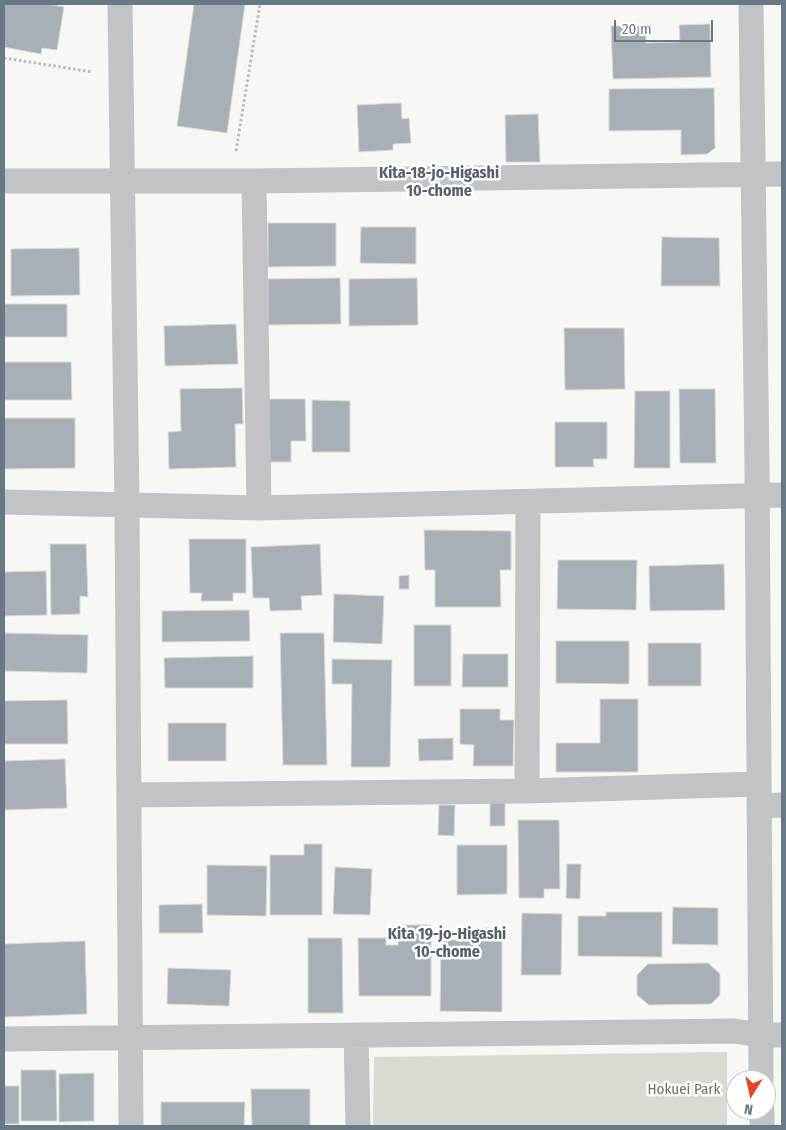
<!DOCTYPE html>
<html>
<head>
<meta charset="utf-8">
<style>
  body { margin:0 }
  #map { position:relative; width:786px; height:1130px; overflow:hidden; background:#f7f7f4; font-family:"Fira Sans Condensed",sans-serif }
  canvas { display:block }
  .frame { position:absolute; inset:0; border:5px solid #667984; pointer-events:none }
  .north { position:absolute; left:726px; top:1070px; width:50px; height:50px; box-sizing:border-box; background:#fff; border:1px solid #c2c9ce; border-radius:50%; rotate:190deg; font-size:14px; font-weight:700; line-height:20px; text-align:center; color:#667984 }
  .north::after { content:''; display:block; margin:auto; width:18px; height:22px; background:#e1492a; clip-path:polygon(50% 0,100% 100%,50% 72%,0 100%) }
  .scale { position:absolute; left:614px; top:20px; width:99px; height:22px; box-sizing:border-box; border:2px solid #667984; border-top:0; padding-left:6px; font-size:15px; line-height:18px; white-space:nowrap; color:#667984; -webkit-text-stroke:4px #fff; paint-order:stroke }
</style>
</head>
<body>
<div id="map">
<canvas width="786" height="1130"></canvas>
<div class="frame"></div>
<div class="north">N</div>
<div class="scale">20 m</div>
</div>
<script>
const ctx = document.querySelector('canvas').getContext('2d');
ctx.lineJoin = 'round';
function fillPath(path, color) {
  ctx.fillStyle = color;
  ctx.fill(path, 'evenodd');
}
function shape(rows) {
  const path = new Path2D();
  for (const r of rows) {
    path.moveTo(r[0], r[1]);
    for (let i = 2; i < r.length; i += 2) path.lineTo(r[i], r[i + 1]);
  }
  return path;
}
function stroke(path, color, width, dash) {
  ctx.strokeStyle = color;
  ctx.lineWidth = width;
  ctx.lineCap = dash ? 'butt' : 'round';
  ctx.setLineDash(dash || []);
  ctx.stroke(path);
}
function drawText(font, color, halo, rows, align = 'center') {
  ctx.font = font + ' "Fira Sans Condensed",sans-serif';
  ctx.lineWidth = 5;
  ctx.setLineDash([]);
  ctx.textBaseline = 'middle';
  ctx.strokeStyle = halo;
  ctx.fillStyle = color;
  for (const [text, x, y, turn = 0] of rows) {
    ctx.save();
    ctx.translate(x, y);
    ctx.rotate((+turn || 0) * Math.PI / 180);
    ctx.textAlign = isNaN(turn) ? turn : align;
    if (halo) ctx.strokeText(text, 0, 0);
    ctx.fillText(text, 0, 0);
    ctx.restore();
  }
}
fillPath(shape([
  [727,1052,727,1126,373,1126,374,1057]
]), '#d7dcd3');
const building = shape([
  [4,4,47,4,64,7,57,50,42,48,41,54,4,47,4,4],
  [194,4,245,4,227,133,177,126,194,4],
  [710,24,711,77,613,79,611,26,646,26,646,43,680,42,679,25,710,24],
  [714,88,715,148,707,154,681,155,681,130,609,131,609,89,714,88],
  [401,103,402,119,409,118,411,143,393,144,393,150,359,152,357,105,401,103],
  [538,114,540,162,506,162,505,115,538,114],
  [268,223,336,223,336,266,268,267,268,223],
  [361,227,416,227,416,264,360,263,361,227],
  [662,237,719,238,720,286,661,286,662,237],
  [79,248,80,295,11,296,11,249,79,248],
  [340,278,341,324,268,325,268,279,340,278],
  [417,278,418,325,349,326,349,279,417,278],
  [4,304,67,304,67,337,4,337,4,304],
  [236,324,238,364,165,366,164,326,236,324],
  [564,328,624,328,625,389,565,390,564,328],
  [4,362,71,362,72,400,4,400,4,362],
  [242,388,243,424,235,424,236,467,169,469,168,432,181,431,180,389,242,388],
  [679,389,715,389,716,463,680,463,679,389],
  [635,391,670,391,670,468,634,468,635,391],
  [265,399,305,399,306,441,291,441,291,462,265,462,265,399],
  [312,400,350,401,350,452,312,452,312,400],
  [4,418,75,418,75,468,4,469,4,418],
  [555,422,607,422,607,459,593,459,594,467,555,467,555,422],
  [424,530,511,531,511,570,500,570,501,607,435,607,435,570,425,570,424,530],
  [189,539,246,539,246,593,233,593,233,601,201,601,202,593,190,593,189,539],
  [50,544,86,544,88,597,80,596,80,614,51,615,50,544],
  [320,544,322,595,301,596,302,610,270,611,269,598,253,598,251,547,320,544],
  [558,560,637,560,636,610,557,609,558,560],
  [724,564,725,610,650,611,649,566,724,564],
  [46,571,47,615,4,616,4,572,46,571],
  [409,575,409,589,399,589,399,576,409,575],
  [334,594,384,596,382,644,333,642,334,594],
  [249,610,250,641,162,642,162,611,249,610],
  [414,625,451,625,451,686,414,686,414,625],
  [4,633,88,635,87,673,4,671,4,633],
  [280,633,324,633,327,765,283,765,280,633],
  [556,641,629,641,629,684,556,683,556,641],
  [648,643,701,643,701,686,648,686,648,643],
  [463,654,508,654,508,687,462,687,463,654],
  [253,656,253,688,165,688,164,658,253,656],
  [332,659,392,660,390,767,351,767,352,684,332,684,332,659],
  [600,699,638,699,638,772,556,772,556,743,600,743,600,699],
  [67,700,68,744,4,744,4,701,67,700],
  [460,709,500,709,500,720,514,720,513,766,473,766,474,745,460,744,460,709],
  [168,723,226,723,226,761,168,761,168,723],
  [453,738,453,760,419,761,418,739,453,738],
  [65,759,67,808,4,810,4,761,65,759],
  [490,801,505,801,505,826,490,826,490,801],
  [439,805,455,805,454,836,438,835,439,805],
  [518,820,559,820,560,889,544,889,544,898,519,898,518,820],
  [304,844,322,844,322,915,270,915,270,855,304,855,304,844],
  [457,845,507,845,507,894,457,895,457,845],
  [567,864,581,864,580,899,566,898,567,864],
  [207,865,267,866,266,916,207,915,207,865],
  [335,867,372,869,370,915,333,914,335,867],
  [202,904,203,933,159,933,159,905,202,904],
  [673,907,718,908,718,945,672,944,673,907],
  [606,912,662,912,662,957,578,956,578,916,606,916,606,912],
  [522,913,562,914,561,975,521,975,522,913],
  [398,925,431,925,431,996,359,996,358,938,386,938,386,945,398,945,398,925],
  [462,928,502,928,502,1012,440,1011,441,940,461,940,462,928],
  [308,938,342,938,343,1013,308,1013,308,938],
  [85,941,87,1014,4,1017,4,944,85,941],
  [708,963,720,974,720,995,711,1004,649,1005,637,995,637,975,648,964,708,963],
  [168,968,231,970,229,1006,167,1004,168,968],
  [21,1070,56,1070,57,1121,21,1121,21,1070],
  [94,1073,94,1121,59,1122,59,1074,94,1073],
  [4,1086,19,1086,19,1124,4,1124,4,1086],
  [251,1089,310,1089,310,1126,252,1126,251,1089],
  [161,1102,245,1102,244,1126,161,1126,161,1102]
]);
fillPath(building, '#a6b0b5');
stroke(building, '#d8d8d6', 1);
stroke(shape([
  [4,58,92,72],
  [236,151,260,4]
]), '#babdbf', 3, [2.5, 2.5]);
stroke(shape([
  [120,4,127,506,131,1126],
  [751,4,757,469,761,1080],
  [4,181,254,181,782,174],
  [254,181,259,508],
  [4,502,259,508,782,495],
  [527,791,528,502],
  [129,795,527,791,759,784],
  [759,806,782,805],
  [356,1036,358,1126],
  [4,1039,734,1031,761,1035,782,1035],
  [762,1110,762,1126]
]), '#c0c4c7', 25);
drawText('15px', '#667761', '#fff', [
  ["Hokuei Park",684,1090]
]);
drawText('bold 16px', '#54616a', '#fff', [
  ["Kita-18-jo-Higashi",439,174],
  ["10-chome",439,192],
  ["Kita 19-jo-Higashi",447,935],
  ["10-chome",447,953]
]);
</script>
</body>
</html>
